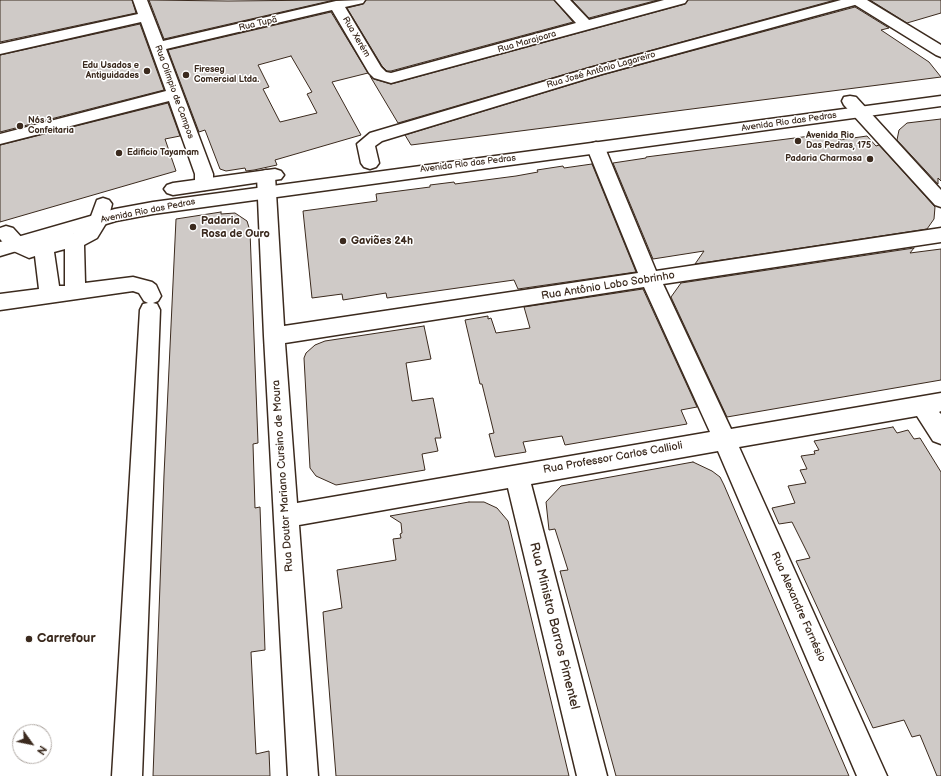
<!DOCTYPE html>
<html>
<head>
<meta charset="utf-8">
<style>
  body { margin:0 }
  #map { position:relative; width:941px; height:776px; overflow:hidden; background:#fff; font-family:"Balsamiq Sans",sans-serif }
  canvas { display:block }
  .north { position:absolute; left:12px; top:724px; width:40px; height:40px; box-sizing:border-box; background:#fff; border:1px solid #b1aaa5; border-radius:50%; rotate:123deg; font-size:11px; font-weight:700; line-height:16px; text-align:center; color:#3b2a1e }
  .north::after { content:''; display:block; margin:auto; width:14px; height:18px; background:#3b2a1e; clip-path:polygon(50% 0,100% 100%,50% 72%,0 100%) }
</style>
</head>
<body>
<div id="map">
<canvas width="941" height="776"></canvas>
<div class="north">N</div>
</div>
<script>
const ctx = document.querySelector('canvas').getContext('2d');
ctx.lineJoin = 'round';
function fillPath(path, color) {
  ctx.fillStyle = color;
  ctx.fill(path, 'evenodd');
}
function shape(rows) {
  const path = new Path2D();
  for (const r of rows) {
    path.moveTo(r[0], r[1]);
    for (let i = 2; i < r.length; i += 2) path.lineTo(r[i], r[i + 1]);
  }
  return path;
}
function stroke(path, color, width, dash) {
  ctx.strokeStyle = color;
  ctx.lineWidth = width;
  ctx.lineCap = dash ? 'butt' : 'round';
  ctx.setLineDash(dash || []);
  ctx.stroke(path);
}
function drawText(font, color, halo, rows, align = 'center') {
  ctx.font = font + ' "Balsamiq Sans",sans-serif';
  ctx.lineWidth = 3;
  ctx.setLineDash([]);
  ctx.textBaseline = 'middle';
  ctx.strokeStyle = halo;
  ctx.fillStyle = color;
  for (const [text, x, y, turn = 0] of rows) {
    ctx.save();
    ctx.translate(x, y);
    ctx.rotate((+turn || 0) * Math.PI / 180);
    ctx.textAlign = isNaN(turn) ? turn : align;
    if (halo) ctx.strokeText(text, 0, 0);
    ctx.fillText(text, 0, 0);
    ctx.restore();
  }
}
const building = shape([
  [0,0,132,0,136,13,0,42,0,0],
  [149,0,228,1,334,0,164,39,149,0],
  [366,0,554,0,573,22,391,71,387,71,382,66,347,8,363,4,366,0],
  [572,0,658,0,589,18,572,0],
  [688,0,835,0,590,67,398,123,370,76,374,79,391,84,685,4,688,0],
  [870,0,941,0,941,13,907,23,870,0],
  [855,7,889,28,881,30,929,62,941,77,411,145,405,135,602,75,855,7],
  [331,12,368,73,332,82,361,135,275,160,277,165,254,170,246,171,245,168,226,171,220,169,205,130,199,132,168,50,331,12],
  [291,56,312,92,307,94,317,113,280,122,263,89,269,87,258,65,291,56],
  [140,24,164,90,0,132,0,55,140,24],
  [168,103,180,136,165,139,176,171,0,222,0,145,168,103],
  [941,119,941,181,938,178,938,184,897,140,899,130,907,123,941,119],
  [834,133,839,140,867,136,876,146,879,145,935,207,934,219,927,229,695,264,704,251,653,259,613,163,646,158,646,157,834,133],
  [592,164,636,272,518,289,514,280,387,298,386,293,343,300,342,294,312,298,303,211,377,201,376,194,430,187,430,185,454,182,455,184,516,176,538,172,537,170,563,166,564,168,592,164],
  [221,212,221,214,235,213,247,221,250,231,258,443,253,444,255,508,260,507,265,650,251,652,256,754,269,751,270,776,153,776,164,475,176,219,221,212],
  [914,248,910,253,941,249,941,380,727,417,671,297,681,283,914,248],
  [643,289,697,407,681,410,687,424,565,445,562,436,523,442,526,452,495,457,489,434,494,433,482,384,480,384,465,320,488,316,488,319,491,318,496,333,530,328,524,307,643,289],
  [424,326,431,359,406,363,412,401,433,398,441,438,435,438,438,451,422,454,425,470,336,485,316,476,310,468,304,358,306,353,315,345,325,341,424,326],
  [893,427,897,433,908,430,914,439,920,438,941,472,941,776,937,776,920,735,912,737,904,720,873,728,796,561,810,558,792,522,779,524,772,508,795,503,788,486,806,483,800,470,807,469,801,456,815,454,814,451,819,450,814,441,893,427],
  [693,462,712,471,720,477,724,485,849,776,616,776,560,571,568,570,555,529,549,530,546,502,561,486,693,462],
  [469,502,484,502,497,508,508,521,569,776,336,776,323,612,342,608,337,570,396,560,393,539,401,538,400,534,402,533,401,523,390,516,469,502]
]);
fillPath(building, '#cfcac7');
stroke(building, '#3b2a1e', 1);
const minor = shape([
  [133,0,147,0,163,41,336,1,365,0,363,3,345,7,381,67,386,72,391,73,576,23,555,0,570,0,589,20,664,0,687,0,685,3,391,83,374,78,369,73,332,10,166,49,213,174,213,184,210,188,204,190,198,188,195,184,195,174,169,101,0,144,0,134,166,91,141,22,0,54,0,44,138,14,133,0],
  [841,0,864,0,862,3,602,74,382,141,375,146,379,163,376,167,370,169,364,167,361,163,357,144,370,133,590,68,841,0],
  [850,96,856,97,941,190,941,207,935,205,844,105,842,101,844,97,850,96],
  [596,142,602,144,605,148,656,271,941,228,941,242,663,284,731,429,941,393,941,411,939,412,941,414,941,444,933,441,917,416,739,447,887,776,857,776,718,451,531,484,607,776,577,776,508,488,299,525,318,776,288,776,264,336,257,176,260,172,266,170,272,172,275,176,284,326,638,273,587,148,590,144,596,142],
  [644,287,710,432,297,503,285,343,644,287],
  [103,198,109,200,112,204,108,220,97,238,84,245,85,283,133,277,152,282,156,285,161,296,158,301,153,303,157,304,160,310,142,776,112,776,140,310,143,304,148,303,144,301,139,293,133,291,0,310,0,294,39,289,35,256,29,258,9,249,0,239,0,228,6,226,13,228,23,239,31,244,74,233,83,228,90,219,97,200,103,198],
  [65,249,65,286,59,286,54,252,65,249]
]);
const major = shape([
  [850,0,867,0,941,45,941,57,936,55,852,3,850,0],
  [941,96,941,106,153,214,116,221,0,256,0,242,115,209,153,202,941,96],
  [275,169,281,171,284,175,281,179,173,195,167,193,164,189,167,185,173,183,275,169]
]);
stroke(minor, '#3b2a1e', 3);
stroke(major, '#3b2a1e', 3);
fillPath(minor, '#fff');
fillPath(major, '#fff');
for (const [x, y, r, color] of [
  [147,71,4,"#3b2a1e"],
  [186,75,4,"#3b2a1e"],
  [20,126,4,"#3b2a1e"],
  [798,141,4,"#3b2a1e"],
  [119,153,4,"#3b2a1e"],
  [870,159,4,"#3b2a1e"],
  [193,227,4,"#3b2a1e"],
  [343,241,4,"#3b2a1e"],
  [29,639,4,"#3b2a1e"]
]) {
  const dot = new Path2D();
  dot.arc(x, y, r, 0, 2 * Math.PI);
  ctx.fillStyle = color;
  ctx.fill(dot);
  stroke(dot, '#fff', 1.5);
}
drawText('9px', '#3b2a1e', '#fff', [
  ["Rua Tupã",258,24,-13],
  ["Rua Xerém",356,37,59],
  ["Rua Marajoara",527,42,-16],
  ["Rua José Antônio Lagareiro",601,70,-16],
  ["Rua Olímpio de Campos",174,92,70],
  ["Avenida Rio das Pedras",789,122,-8],
  ["Avenida Rio das Pedras",468,164,-7],
  ["Avenida Rio das Pedras",148,211,-11]
]);
drawText('bold 9px', '#3b2a1e', '#fff', [
  ["Edu Usados e",139,66,"right"],
  ["Antiguidades",139,76,"right"],
  ["Fireseg",194,70],
  ["Comercial Ltda.",194,80],
  ["Nós 3",28,121],
  ["Confeitaria",28,131],
  ["Avenida Rio",806,136],
  ["Das Pedras, 175",806,146],
  ["Edificio Tayamam",127,153],
  ["Padaria Charmosa",862,159,"right"]
], 'left');
drawText('bold 11px', '#3b2a1e', '#fff', [
  ["Padaria",201,221],
  ["Rosa de Ouro",201,234],
  ["Gaviões 24h",351,241]
], 'left');
drawText('11px', '#3b2a1e', '#fff', [
  ["Rua Antônio Lobo Sobrinho",608,286,-9],
  ["Rua Professor Carlos Callioli",613,458,-10],
  ["Rua Doutor Mariano Cursino de Moura",283,476,-94],
  ["Rua Alexandre Farnésio",798,607,66]
]);
drawText('13px', '#3b2a1e', '#fff', [
  ["Rua Ministro Barros Pimentel",554,626,76]
]);
drawText('bold 13px', '#3b2a1e', '#fff', [
  ["Carrefour",37,639]
], 'left');
</script>
</body>
</html>
